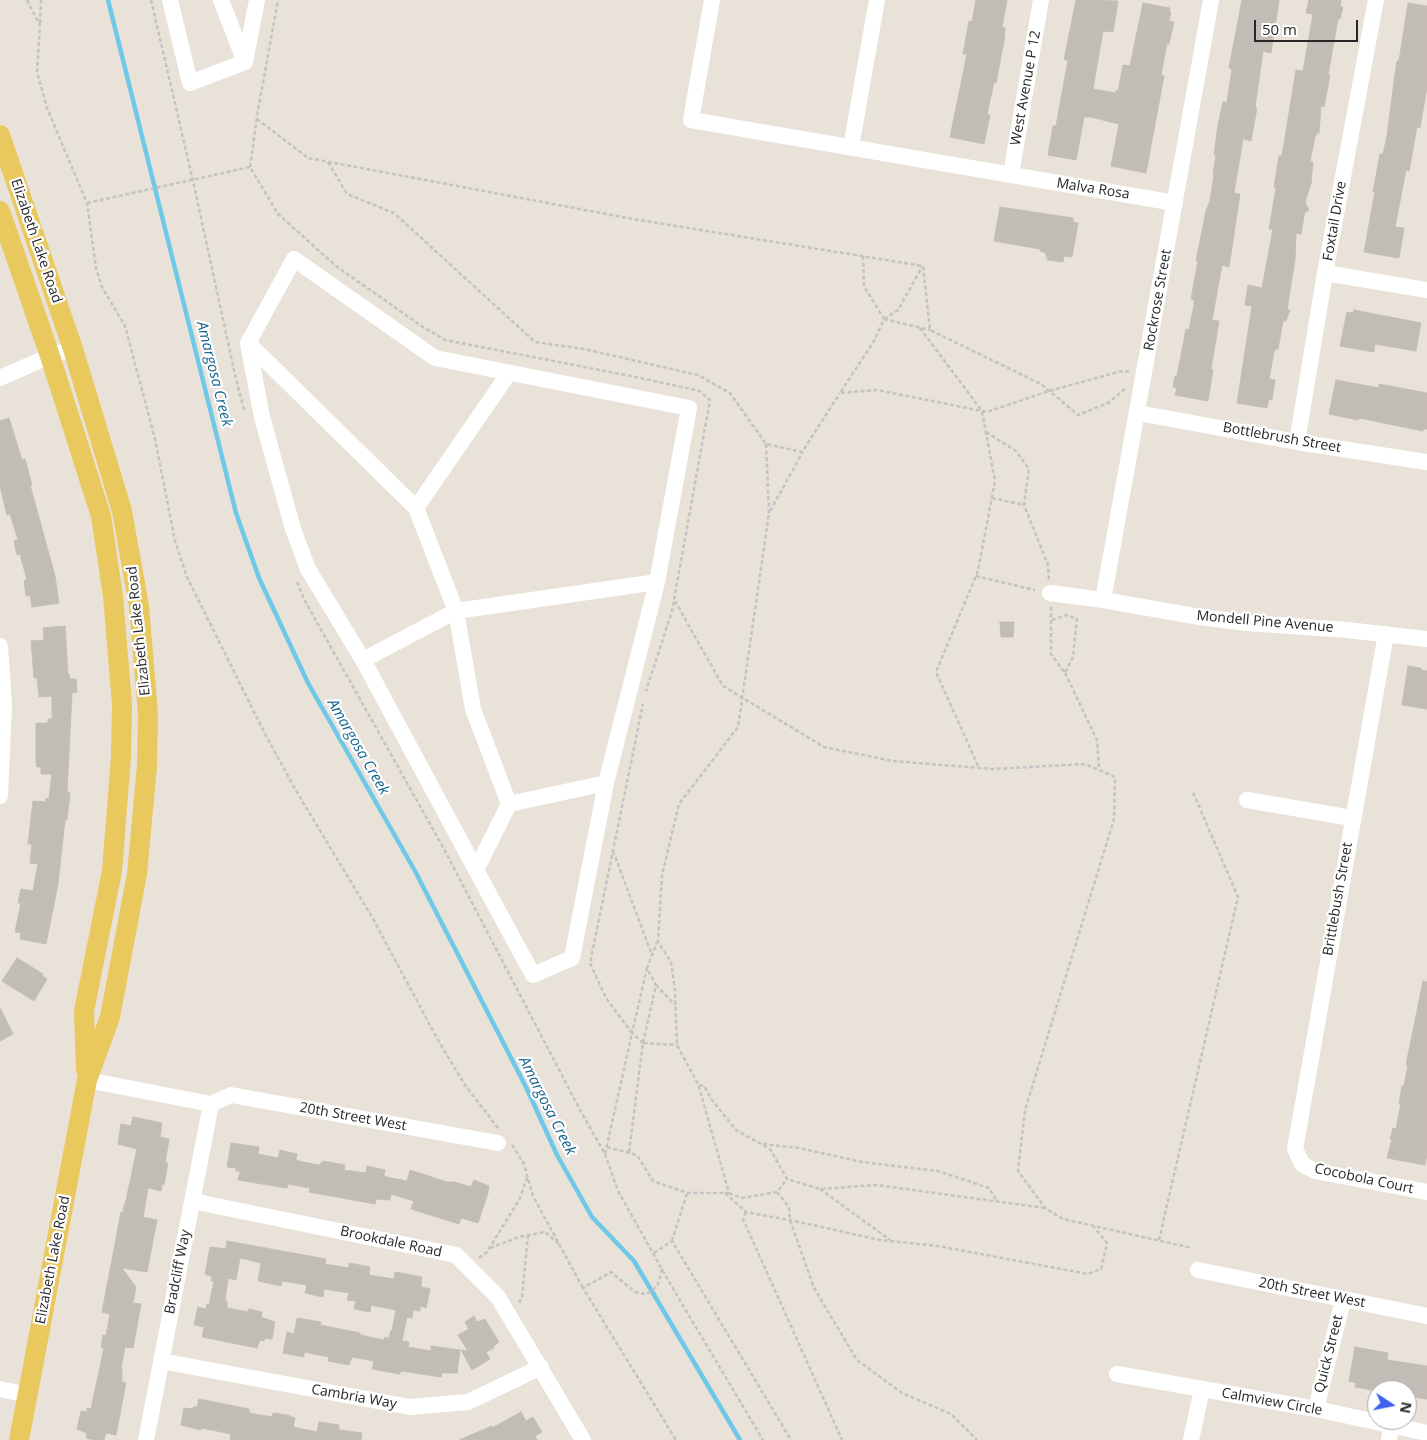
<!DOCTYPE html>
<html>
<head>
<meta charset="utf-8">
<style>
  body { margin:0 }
  #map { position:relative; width:1427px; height:1440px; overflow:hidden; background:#e9e2d9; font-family:"Open Sans",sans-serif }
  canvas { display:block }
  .north { position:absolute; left:1367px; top:1380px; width:50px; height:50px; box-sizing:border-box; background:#fff; border:1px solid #a9a9a9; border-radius:50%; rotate:101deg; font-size:14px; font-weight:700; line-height:20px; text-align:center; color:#272727 }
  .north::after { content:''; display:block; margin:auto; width:18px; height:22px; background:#3f61f0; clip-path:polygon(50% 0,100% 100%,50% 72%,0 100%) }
  .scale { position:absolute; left:1254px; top:20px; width:104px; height:22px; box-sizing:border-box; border:2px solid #272727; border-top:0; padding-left:6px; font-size:15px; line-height:18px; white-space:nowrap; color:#272727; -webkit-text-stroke:4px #fff; paint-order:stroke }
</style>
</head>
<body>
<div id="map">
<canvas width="1427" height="1440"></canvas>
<div class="north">N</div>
<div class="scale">50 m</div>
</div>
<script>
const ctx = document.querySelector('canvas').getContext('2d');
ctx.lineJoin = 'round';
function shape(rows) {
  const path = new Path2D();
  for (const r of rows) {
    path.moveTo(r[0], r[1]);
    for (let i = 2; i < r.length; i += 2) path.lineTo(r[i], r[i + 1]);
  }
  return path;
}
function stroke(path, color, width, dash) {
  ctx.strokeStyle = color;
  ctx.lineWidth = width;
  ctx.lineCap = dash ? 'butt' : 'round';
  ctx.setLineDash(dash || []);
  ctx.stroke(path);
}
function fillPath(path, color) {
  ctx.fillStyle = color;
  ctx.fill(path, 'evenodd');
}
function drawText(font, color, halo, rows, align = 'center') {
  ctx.font = font + ' "Open Sans",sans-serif';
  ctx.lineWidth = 4.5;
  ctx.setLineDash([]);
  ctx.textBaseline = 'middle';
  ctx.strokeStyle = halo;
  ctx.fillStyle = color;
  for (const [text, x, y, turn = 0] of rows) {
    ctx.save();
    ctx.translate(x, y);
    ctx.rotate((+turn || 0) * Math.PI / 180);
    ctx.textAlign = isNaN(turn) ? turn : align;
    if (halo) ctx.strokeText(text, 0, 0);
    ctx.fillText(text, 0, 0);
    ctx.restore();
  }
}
stroke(shape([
  [108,0,236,513,259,578,308,683,415,871,526,1087,557,1155,592,1217,634,1261,740,1440]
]), '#6fc8e8', 4.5);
const building = shape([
  [976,0,1007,0,1002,27,1005,28,1004,41,996,83,994,82,987,114,990,115,984,144,950,137,967,54,963,54,969,21,972,22,976,0],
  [1076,0,1118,1,1113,32,1103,31,1093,89,1116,93,1116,90,1118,91,1123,65,1130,66,1143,3,1170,8,1169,12,1171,12,1169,21,1174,22,1169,44,1167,44,1161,75,1164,76,1146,173,1111,166,1119,124,1091,117,1084,117,1076,160,1048,155,1053,126,1056,126,1068,60,1064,60,1076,0],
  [1242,0,1279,0,1271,53,1263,51,1255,108,1257,108,1251,141,1243,139,1234,193,1240,194,1229,267,1222,265,1212,320,1219,321,1211,369,1213,370,1208,401,1175,395,1177,388,1173,387,1175,376,1177,376,1186,329,1189,330,1194,305,1194,300,1191,299,1198,261,1196,261,1206,211,1210,201,1214,174,1213,174,1216,155,1214,155,1218,125,1223,102,1227,102,1232,69,1229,68,1242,0],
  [1309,0,1341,0,1340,6,1343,7,1340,19,1338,19,1328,75,1330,75,1324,107,1321,106,1319,133,1317,133,1315,137,1310,162,1313,162,1311,184,1305,202,1309,210,1305,212,1304,216,1301,234,1296,233,1295,260,1287,310,1290,310,1286,321,1283,321,1278,349,1276,349,1274,352,1269,379,1275,380,1272,400,1269,399,1267,408,1237,403,1252,306,1245,305,1248,285,1262,288,1273,229,1269,229,1276,188,1274,187,1279,156,1282,156,1296,70,1303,71,1313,14,1306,13,1309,0],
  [1408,3,1427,6,1427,87,1420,128,1417,127,1409,171,1406,170,1395,227,1404,228,1399,258,1364,252,1375,192,1373,192,1380,154,1383,154,1387,136,1395,74,1397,61,1399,61,1408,3],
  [1000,207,1073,218,1073,222,1078,223,1072,257,1064,256,1063,262,1047,260,1048,257,1046,257,1046,253,1040,251,1040,249,994,241,1000,207],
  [1354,310,1421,323,1416,351,1375,344,1374,352,1340,346,1347,312,1353,313,1354,310],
  [1336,380,1379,388,1379,384,1427,393,1427,429,1423,429,1423,431,1359,418,1358,420,1329,414,1336,380],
  [9,418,22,460,25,459,32,485,30,485,55,576,59,603,32,607,30,595,26,596,24,580,27,580,20,554,17,555,14,541,18,540,10,514,7,515,0,486,0,421,9,418],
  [1000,622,1014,622,1013,637,1001,637,1000,622],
  [65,626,68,674,69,674,70,679,76,679,77,692,72,693,67,792,70,793,67,820,65,820,58,884,46,944,20,939,21,933,15,932,21,903,18,903,21,889,33,891,38,864,30,863,32,844,28,844,33,801,46,802,46,798,49,799,52,774,41,774,41,767,37,767,36,762,36,723,48,723,48,719,52,719,52,696,39,697,37,678,34,678,31,641,44,640,43,628,65,626],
  [1408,666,1421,668,1421,670,1427,671,1427,709,1402,705,1408,666],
  [17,958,43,974,42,976,47,979,34,1001,2,981,17,958],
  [1423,981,1427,982,1427,1154,1425,1165,1387,1158,1392,1139,1390,1139,1393,1128,1396,1129,1401,1104,1399,1104,1402,1086,1404,1086,1408,1065,1406,1065,1423,981],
  [0,1008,13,1034,0,1041,0,1008],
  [133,1117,162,1123,160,1137,169,1139,165,1163,168,1163,164,1185,162,1184,161,1191,148,1188,143,1217,157,1220,147,1272,122,1268,136,1287,133,1303,141,1304,133,1348,125,1347,121,1367,122,1368,122,1382,126,1383,116,1435,106,1433,104,1440,95,1440,86,1438,87,1433,77,1429,81,1411,87,1412,87,1408,91,1409,104,1348,101,1348,103,1335,106,1336,110,1314,102,1312,121,1212,123,1212,124,1205,125,1205,137,1149,118,1144,121,1124,131,1126,133,1117],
  [231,1143,259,1147,258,1154,278,1158,280,1150,297,1154,296,1159,298,1161,319,1165,323,1161,345,1165,344,1170,366,1173,367,1166,385,1170,384,1175,386,1177,407,1181,410,1170,447,1182,455,1182,471,1187,474,1180,489,1186,488,1193,478,1223,461,1218,459,1224,411,1209,414,1201,391,1194,390,1200,376,1199,375,1204,309,1192,310,1188,288,1184,287,1188,238,1180,240,1171,236,1171,236,1168,227,1167,231,1143],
  [227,1241,326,1259,325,1264,349,1268,349,1263,370,1267,369,1275,394,1279,395,1272,422,1277,421,1287,430,1289,426,1308,420,1306,420,1311,413,1310,412,1318,407,1317,402,1341,409,1342,408,1347,431,1351,431,1346,460,1350,457,1373,442,1373,441,1377,401,1371,400,1374,372,1369,374,1361,352,1357,349,1365,328,1361,329,1357,304,1352,304,1357,283,1353,287,1332,294,1334,297,1318,321,1322,320,1325,360,1333,360,1335,384,1340,385,1337,389,1338,391,1330,392,1331,396,1310,371,1305,370,1312,354,1309,356,1301,347,1300,349,1293,324,1289,323,1297,305,1293,307,1285,282,1281,281,1286,258,1281,261,1263,240,1258,236,1280,228,1278,225,1301,227,1301,227,1308,248,1312,249,1309,262,1312,261,1317,275,1322,272,1339,265,1338,264,1341,260,1340,257,1348,202,1337,204,1327,194,1325,198,1307,206,1309,207,1304,209,1305,214,1281,211,1281,212,1277,205,1274,210,1247,226,1249,227,1241],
  [474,1316,477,1322,485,1319,499,1342,493,1347,494,1348,486,1352,490,1359,472,1370,461,1350,468,1351,458,1335,469,1329,465,1322,474,1316],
  [1355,1347,1388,1353,1387,1360,1427,1366,1427,1399,1407,1396,1407,1390,1377,1390,1377,1391,1355,1387,1356,1383,1349,1381,1355,1347],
  [199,1399,249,1409,249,1413,272,1417,273,1413,287,1415,295,1418,293,1427,317,1432,319,1422,339,1425,339,1430,362,1433,361,1440,230,1440,231,1434,202,1428,201,1430,181,1425,184,1408,193,1409,193,1407,197,1407,199,1399],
  [521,1412,526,1421,533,1417,542,1432,535,1436,537,1440,459,1440,492,1426,492,1428,521,1412]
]);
fillPath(building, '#c1bcb6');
stroke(building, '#c4beb3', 1);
stroke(shape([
  [27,0,40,25,37,72,47,108,87,203,96,268,102,287,125,326,155,439,175,541,187,577,264,732,295,789,372,917,439,1042,465,1085,498,1128],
  [151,0,193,181,236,379,244,410],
  [40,23,41,0],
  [257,119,308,158,633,219,923,266,930,330,1041,384,1078,415,1108,403,1126,388],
  [328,162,347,194,394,213,535,342,584,349,698,375,730,393,766,444,802,452,840,393],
  [250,167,258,110,278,0],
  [87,203,250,167,278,214,336,266,423,327,445,340,631,376,700,391,710,400,672,611,646,691],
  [863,256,864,286,884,319,874,341,840,393,877,390,987,412,1049,391,1122,371,1131,372],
  [884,319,898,310,922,267],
  [884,319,930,330],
  [920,328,982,411,995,481,978,571,936,672,979,768],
  [986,432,1016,451,1029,469,1024,505,1048,565,1049,580],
  [766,444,769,513,802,453],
  [992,498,1024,505],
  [976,576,1035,590],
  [297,582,305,601,444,849,579,1108,605,1154,632,1033,606,998,590,963,643,704],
  [675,601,723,686,824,747,893,761,993,769,1085,764,1115,777,1114,819,1025,1110,1018,1171,1045,1208,1063,1219,1192,1248],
  [1051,607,1051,654,1065,673,1073,657,1077,619,1066,615,1052,620],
  [1065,673,1097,740,1099,769],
  [613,851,652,955],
  [656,985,675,1005],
  [643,1043,656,985,647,968,657,942],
  [643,1043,632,1033,647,968],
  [699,1085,704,1086,712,1100,736,1130,770,1149,787,1179,820,1189,876,1185,1045,1208],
  [763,1144,799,1148,862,1162,938,1171,989,1188,997,1201],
  [512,1145,524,1164,533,1196,583,1288],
  [607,1147,637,1155,653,1181,687,1193,729,1193,698,1084,677,1045,675,990,671,962,658,942,662,875,679,804,738,727,769,513],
  [629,1152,643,1043,677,1045],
  [605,1154,618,1191,672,1287,763,1440],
  [820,1189,890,1240],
  [777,1192,789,1207,790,1220,814,1288,857,1360,902,1393,951,1414,977,1440],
  [725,1193,746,1212,799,1222,880,1240,938,1246,1088,1274,1101,1269,1107,1243,1094,1227],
  [729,1193,742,1198,777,1192,787,1179],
  [746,1212,743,1219,842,1440],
  [1159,1240,1238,897,1192,790],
  [672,1241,687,1193],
  [490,1248,519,1237,545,1232,560,1245],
  [654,1253,672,1241,791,1440],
  [479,1258,487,1252,519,1200,527,1178],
  [662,1269,658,1284,652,1291,645,1294,635,1292,611,1272,583,1288,676,1440],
  [519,1303,522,1297,528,1235]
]), '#c3c3c3', 2.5, [4, 2.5]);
stroke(shape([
  [170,0,190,83,245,62,257,0],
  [221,0,245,62],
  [712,0,691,120,1175,203],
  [851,147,877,0],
  [1011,175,1041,0],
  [1325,273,1427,290],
  [248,343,262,417,293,529,308,569,363,660],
  [0,378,50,356,73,349],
  [1138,413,1297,442,1427,462],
  [1297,442,1325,273,1376,0],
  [416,508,509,373],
  [1050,593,1103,600,1200,617,1247,623,1347,630,1427,639],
  [1103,600,1211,0],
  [1386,634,1295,1149,1302,1164,1315,1171,1427,1192],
  [0,646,4,705,0,796],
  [1247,800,1352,818],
  [509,804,473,709,456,611,416,508,248,343,294,259,435,358,689,408,657,582,606,783],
  [476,870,509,804,606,783,572,958,533,975,476,870,363,660,456,611,657,582],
  [87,1080,211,1104],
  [211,1104,231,1095,498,1143],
  [192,1201,456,1255,498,1297,583,1440],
  [1198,1270,1427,1316],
  [161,1361,410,1407,468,1402,541,1367],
  [1117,1374,1316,1409,1427,1433],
  [0,1389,28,1395],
  [1316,1409,1343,1300],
  [146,1440,211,1104],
  [1191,1440,1202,1389],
  [1389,1440,1391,1425]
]), '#fff', 16);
stroke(shape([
  [0,135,73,349,122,511,139,606,148,714,147,766,137,874,110,1017,87,1080,19,1440],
  [0,211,50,356,101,516,113,596,122,705,121,757,112,871,84,1011,86,1070]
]), '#e9c85e', 20);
drawText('14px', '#272727', '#fff', [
  ["West Avenue P 12",1026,88,-80],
  ["Malva Rosa",1093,189,9],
  ["Foxtail Drive",1335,221,-80],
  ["Elizabeth Lake Road",36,241,71],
  ["Rockrose Street",1158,300,-80],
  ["Bottlebrush Street",1282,438,10],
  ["Mondell Pine Avenue",1265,622,5],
  ["Elizabeth Lake Road",139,631,-96],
  ["Brittlebush Street",1338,899,-80],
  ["20th Street West",353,1117,10],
  ["Cocobola Court",1364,1179,12],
  ["Brookdale Road",391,1242,12],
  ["Elizabeth Lake Road",53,1260,-79],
  ["Bradcliff Way",178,1272,-79],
  ["20th Street West",1312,1293,11],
  ["Quick Street",1329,1354,-76],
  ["Cambria Way",354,1397,10],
  ["Calmview Circle",1272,1402,10]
]);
drawText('italic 15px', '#13658f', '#fff', [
  ["Amargosa Creek",214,374,76],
  ["Amargosa Creek",358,747,60],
  ["Amargosa Creek",547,1106,63]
]);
</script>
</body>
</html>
